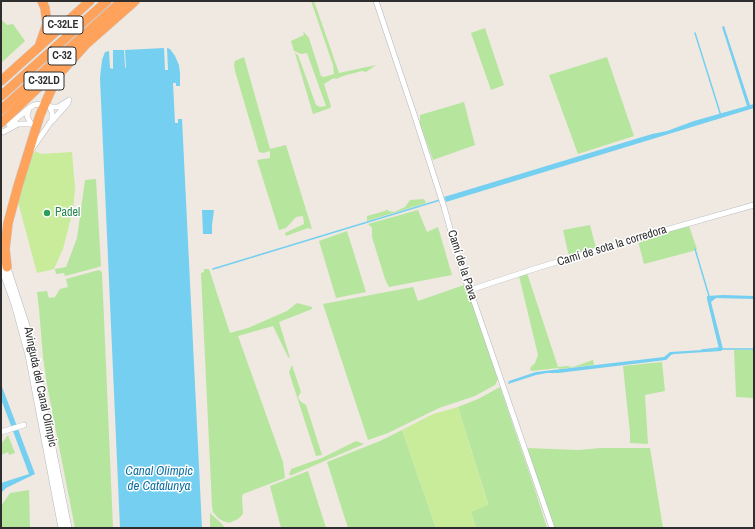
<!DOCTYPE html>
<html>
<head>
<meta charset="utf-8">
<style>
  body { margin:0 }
  #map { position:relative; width:755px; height:529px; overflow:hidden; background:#efe9e1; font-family:"Archivo Narrow",sans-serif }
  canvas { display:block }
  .frame { position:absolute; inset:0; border:2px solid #2e2e2e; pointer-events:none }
</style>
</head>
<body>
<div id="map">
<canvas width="755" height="529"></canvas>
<div class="frame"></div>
</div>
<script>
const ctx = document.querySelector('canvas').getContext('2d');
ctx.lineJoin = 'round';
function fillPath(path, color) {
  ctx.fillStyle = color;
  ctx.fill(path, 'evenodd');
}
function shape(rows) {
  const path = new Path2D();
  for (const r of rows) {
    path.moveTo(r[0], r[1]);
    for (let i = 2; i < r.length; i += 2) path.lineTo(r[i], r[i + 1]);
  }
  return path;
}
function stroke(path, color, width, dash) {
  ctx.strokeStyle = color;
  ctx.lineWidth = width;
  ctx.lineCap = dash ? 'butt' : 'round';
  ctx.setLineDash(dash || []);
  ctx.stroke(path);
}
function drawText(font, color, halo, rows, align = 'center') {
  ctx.font = font + ' "Archivo Narrow",sans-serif';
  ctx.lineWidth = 3;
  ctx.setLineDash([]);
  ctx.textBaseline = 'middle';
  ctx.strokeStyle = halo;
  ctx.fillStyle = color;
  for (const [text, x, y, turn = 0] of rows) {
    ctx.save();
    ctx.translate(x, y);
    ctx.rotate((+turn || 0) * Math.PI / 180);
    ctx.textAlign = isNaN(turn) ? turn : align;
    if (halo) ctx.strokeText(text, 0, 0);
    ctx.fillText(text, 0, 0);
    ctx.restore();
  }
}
fillPath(shape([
  [311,1,314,1,339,73,376,65,366,72,362,71,343,76,336,79,335,78,332,79,324,84,331,106,330,108,313,114,295,53,298,55,316,105,320,107,326,106,307,53,301,54,294,51,291,41,304,35,303,31,309,38,321,76,324,77,334,74,333,65],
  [1,19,7,25,13,24,25,41,1,63],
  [485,28,504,85,491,90,471,33],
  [244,57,270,149,286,145,312,229,308,228,286,236,285,233,304,224,303,216,296,217,286,228,279,230,257,160,270,158,270,151,263,153,259,152,235,71,234,64,235,61],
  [607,57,634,136,578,154,549,75],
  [464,102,475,145,433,160,420,124,420,115],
  [96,179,101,266,99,267,65,276,64,273,56,274,55,269,66,267,77,238,85,180],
  [424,199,426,203,367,221,367,216,385,211,387,209,388,211,394,212,405,207,410,200],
  [418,210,427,232,438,227,452,275,389,287,385,279,372,237,372,228,368,224],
  [590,225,596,248,569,257,563,230],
  [688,225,689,226,697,249,693,251,644,264,638,241],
  [347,231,366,292,336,298,319,241],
  [204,269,209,269,230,333,248,328,287,311,297,303,312,307,312,309,279,322,290,358,288,357,273,326,238,336,283,462,285,478,243,494,242,497,243,514,238,519,229,523,223,521,218,518,213,512,212,506,201,273,204,272],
  [99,270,102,272,113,528,75,528,47,385,43,357,39,309,37,292,47,291,49,298,55,297,60,289,68,287,66,279],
  [527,273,558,367,567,366,573,367,593,360,594,365,559,369,558,368,531,371,530,368,535,363,538,355,519,276],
  [464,285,473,304,498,379,495,385,475,396,439,408,388,433,368,440,323,304,413,287,418,301],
  [734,350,754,350,754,398,736,397],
  [662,362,665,391,645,395,648,444,630,443,630,433,623,366],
  [292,365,301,392,298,397,300,401,306,405,322,455,316,456,289,372],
  [500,387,534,487,547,528,476,528,471,512,488,504,458,407,478,399],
  [402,430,436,528,348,528,327,462,380,441],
  [8,435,15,453,9,455,8,452,1,455,1,444],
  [356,441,364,444,292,475,289,475,291,469,322,458],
  [526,448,579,450,600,448,650,448,663,528,553,528],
  [308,471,326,528,281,528,270,486],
  [29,490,30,528,1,528,1,506,10,493],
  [210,513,223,525,224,528,210,528]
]), '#b6e59e');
fillPath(shape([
  [35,151,41,154,72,152,75,188,73,210,63,249,54,269,37,273,18,202,29,163],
  [458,407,488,505,471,512,476,528,436,528,402,430,433,414]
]), '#c9ec9a');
fillPath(shape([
  [724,26,750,105,754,104,754,108,446,202,444,197,652,134,667,131,694,121,747,106,722,27],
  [164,48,165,70,168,70,167,48,170,49,175,56,179,65,180,74,180,86,176,86,176,83,173,83,175,123,178,123,178,119,182,119,202,528,120,528,100,78,102,60,105,52,109,51,110,68,113,69,113,50,124,50,125,67,126,68,125,50],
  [202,210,214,210,212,225,212,234,203,234],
  [723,295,754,296,754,299,716,298,711,302,723,349,721,351,674,354,671,355,666,360,558,373,547,373,536,375,508,384,509,381,536,372,664,357,670,352,719,349,707,299,707,296],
  [1,384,35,474,6,488,1,493,1,483,29,474,1,399]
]), '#75cff0');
stroke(shape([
  [695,33,721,116],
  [695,249,709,296],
  [213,269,440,200],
  [722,349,754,349],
  [702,350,720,348]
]), '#75cff0', 1.5);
const street = shape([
  [376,1,414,114,444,207,464,278,470,290,552,528],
  [52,121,68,103],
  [31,124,27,116,29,108,34,105,40,104,52,107,58,107,69,100],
  [9,125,29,108],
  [3,132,18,124,32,124],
  [32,149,52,120,52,112,49,106],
  [470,290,537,268,644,236,754,205],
  [1,432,24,425]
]);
const secondary = shape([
  [5,262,30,338,68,528],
  [1,265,15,304,29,355,62,528]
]);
const highway = shape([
  [40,44,47,24,45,8,42,1],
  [85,45,135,1],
  [1,81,90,1],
  [1,96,107,1],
  [1,110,122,1],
  [1,123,63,64],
  [7,267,5,249,8,223,18,186,40,115,52,88,61,72,88,42]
]);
stroke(street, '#b4b7c1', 6);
stroke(secondary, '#b4b7c1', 8);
stroke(highway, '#c9c9c9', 10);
stroke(street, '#fff', 5);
stroke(secondary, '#fff', 7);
stroke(highway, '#ffa35c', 9);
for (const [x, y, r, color] of [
  [47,213,4,"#2e9e5b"]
]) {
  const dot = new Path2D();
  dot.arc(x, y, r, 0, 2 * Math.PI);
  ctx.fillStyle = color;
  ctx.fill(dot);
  stroke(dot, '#fff', 1.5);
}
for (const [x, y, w] of [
  [63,25,40],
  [62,56,28],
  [44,81,40]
]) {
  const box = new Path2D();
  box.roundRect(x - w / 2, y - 9, w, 18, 3);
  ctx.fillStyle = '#fff';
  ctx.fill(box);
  stroke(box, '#2e2e2e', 1);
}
drawText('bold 11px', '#2e2e2e', null, [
  ["C-32LE",63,25],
  ["C-32",62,56],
  ["C-32LD",44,81]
]);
drawText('12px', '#27864d', '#fff', [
  ["Padel",55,213]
], 'left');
drawText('12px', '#2e2e2e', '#fff', [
  ["Camí de sota la corredora",612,246,-17],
  ["Camí de la Pava",462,265,72],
  ["Avinguda del Canal Olímpic",40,387,78]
]);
drawText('italic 13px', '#0d6fa3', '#fff', [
  ["Canal Olimpic",159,472],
  ["de Catalunya",159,487]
]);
</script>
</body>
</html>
